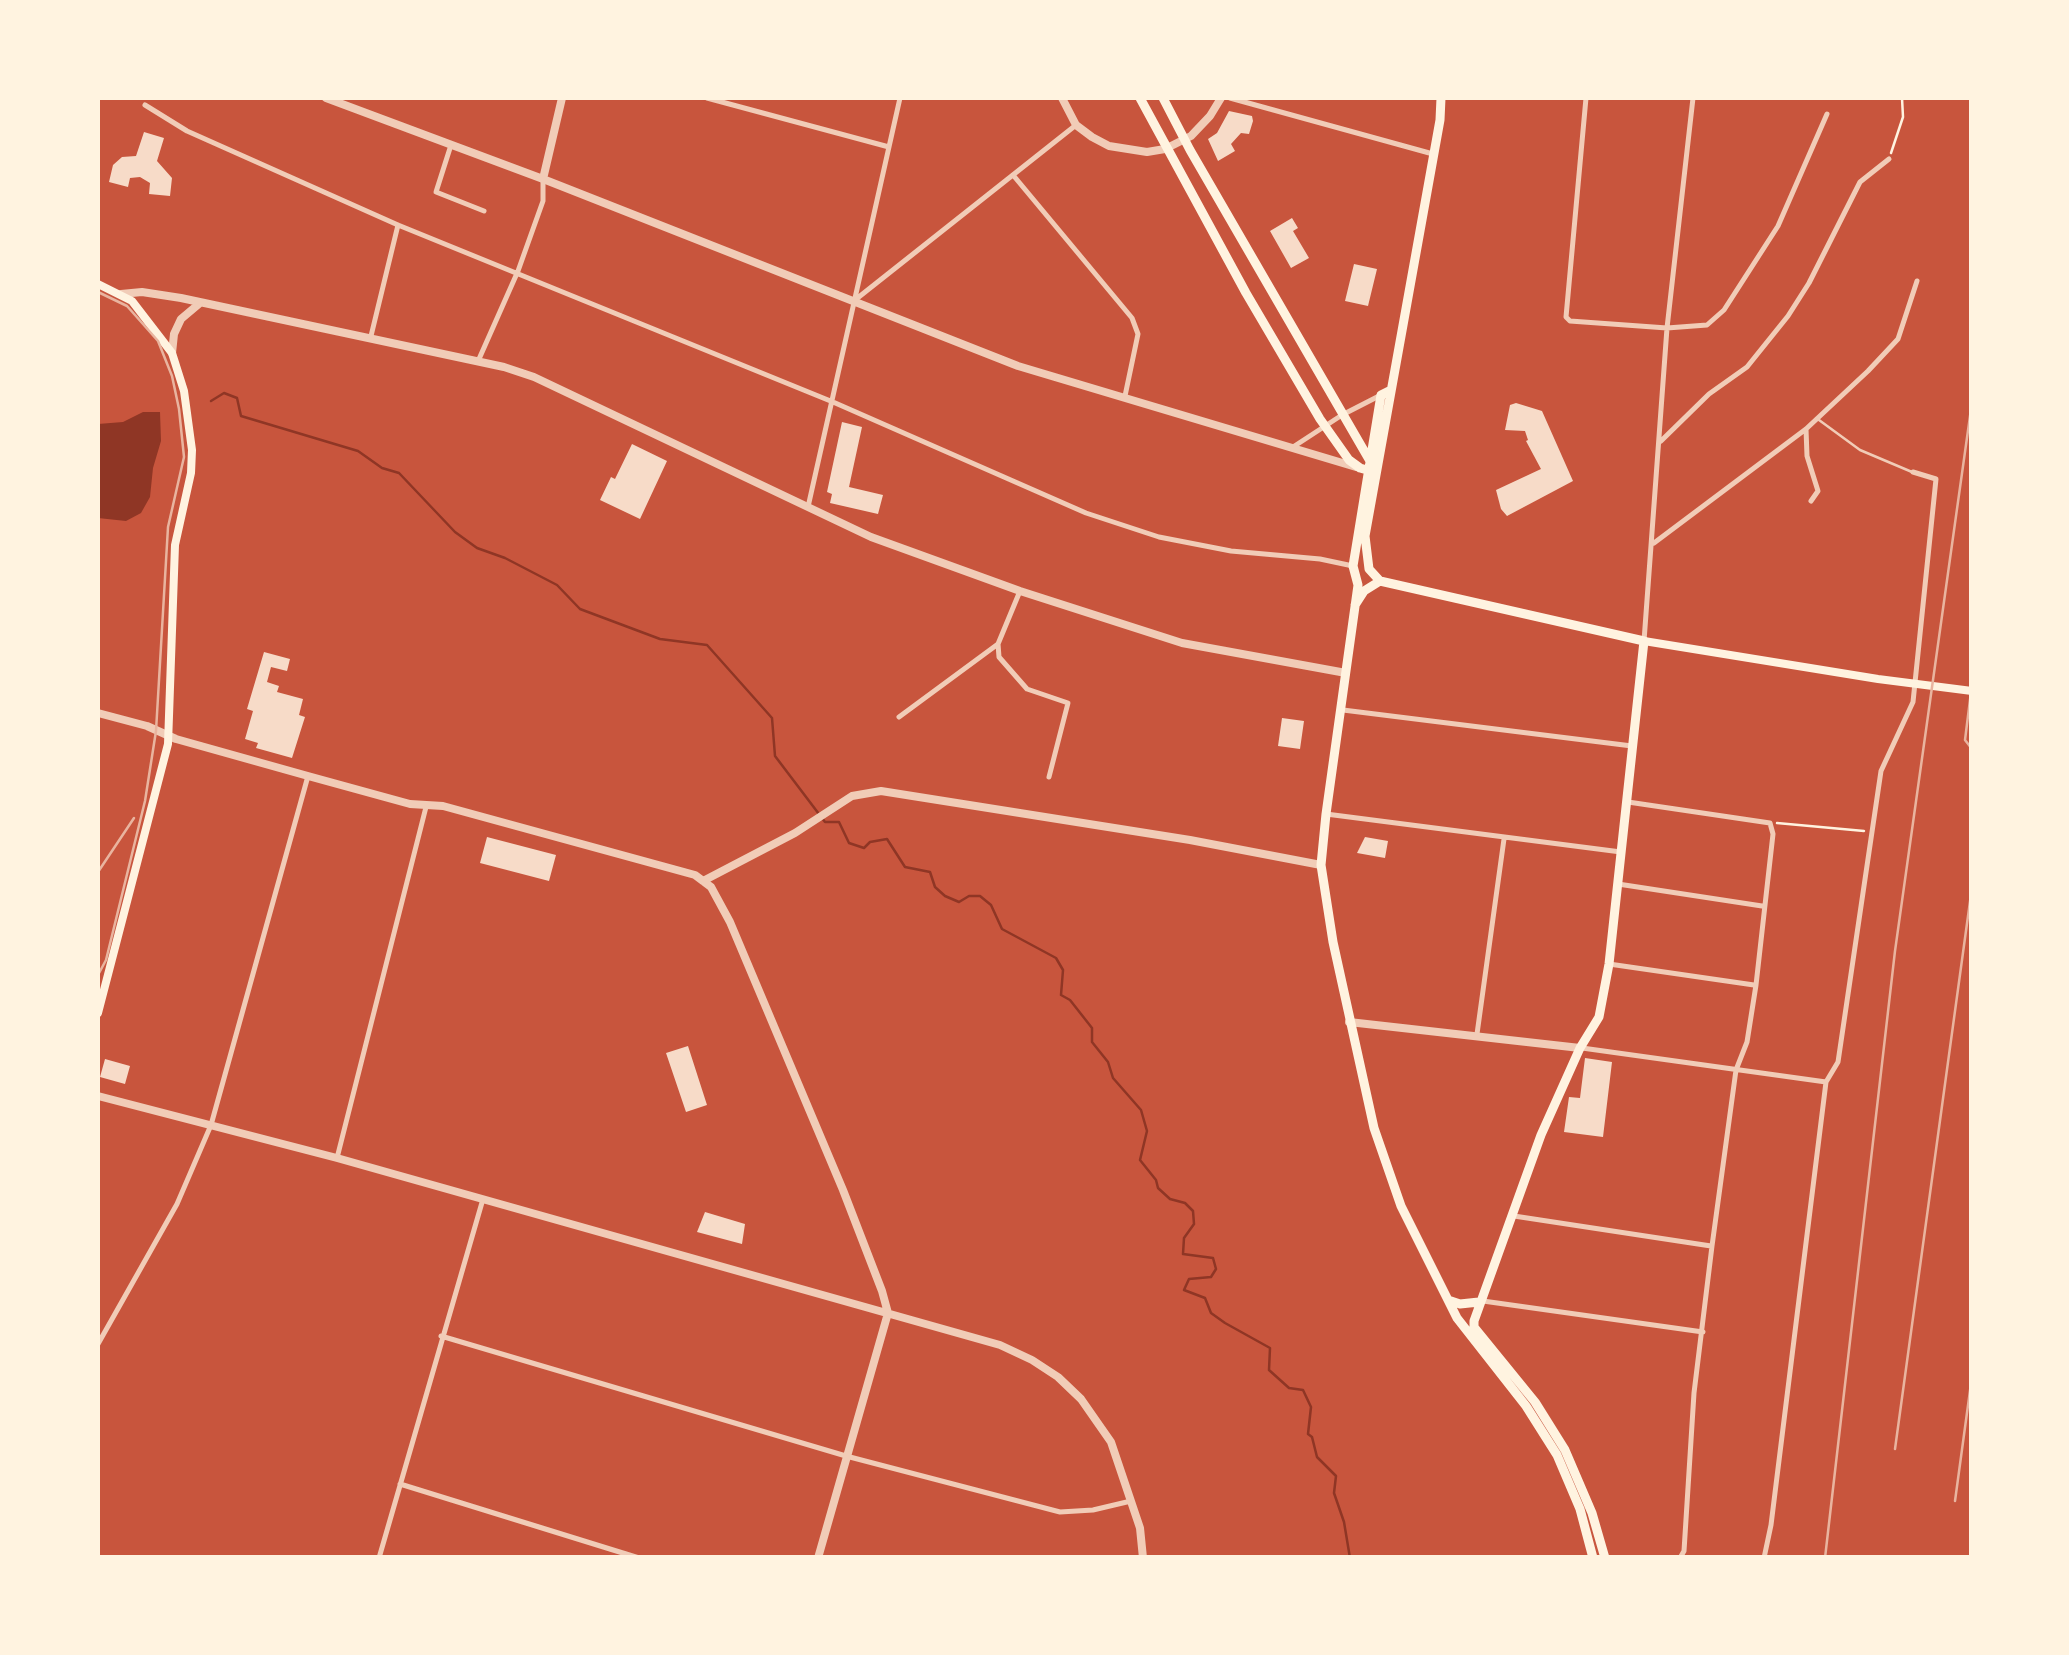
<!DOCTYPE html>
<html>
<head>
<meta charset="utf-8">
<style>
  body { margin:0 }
  #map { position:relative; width:2069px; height:1655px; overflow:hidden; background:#c8553d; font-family:"Nunito Sans",sans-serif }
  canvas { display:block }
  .frame { position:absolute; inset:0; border:100px solid #fff3e0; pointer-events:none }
</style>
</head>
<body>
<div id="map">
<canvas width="2069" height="1655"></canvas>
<div class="frame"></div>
</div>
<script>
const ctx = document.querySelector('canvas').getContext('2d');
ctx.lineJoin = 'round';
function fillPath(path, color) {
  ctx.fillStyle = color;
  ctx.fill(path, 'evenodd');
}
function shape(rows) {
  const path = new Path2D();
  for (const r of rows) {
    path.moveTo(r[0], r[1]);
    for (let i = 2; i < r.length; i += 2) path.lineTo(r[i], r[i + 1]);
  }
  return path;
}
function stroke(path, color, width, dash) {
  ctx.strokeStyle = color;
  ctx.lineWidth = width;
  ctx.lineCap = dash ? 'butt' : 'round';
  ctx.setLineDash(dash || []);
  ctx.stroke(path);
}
fillPath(shape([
  [143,412,160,412,161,441,153,468,150,497,141,513,126,521,98,518,98,424,123,422]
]), '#8f3625');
stroke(shape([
  [211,401,224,393,237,398,241,416,358,451,382,468,399,473,455,532,477,548,505,558,557,585,580,609,660,639,707,645,772,718,775,756,825,822,839,822,849,843,864,848,870,842,887,839,905,867,930,872,935,887,945,896,959,902,969,896,980,896,991,905,1002,929,1056,958,1063,970,1061,995,1070,1000,1092,1028,1092,1042,1108,1062,1113,1078,1141,1110,1147,1131,1140,1160,1156,1180,1158,1188,1170,1199,1185,1203,1193,1211,1194,1224,1184,1238,1183,1254,1213,1258,1216,1269,1211,1277,1189,1279,1184,1290,1205,1298,1211,1313,1225,1323,1270,1348,1269,1370,1289,1388,1303,1390,1311,1407,1308,1434,1312,1437,1317,1457,1336,1476,1334,1493,1344,1522,1350,1558]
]), '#8f3625', 2.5);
fillPath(shape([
  [1229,111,1252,116,1253,121,1249,134,1241,133,1231,144,1235,151,1218,161,1208,139,1217,133],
  [144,132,164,138,157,161,172,178,170,196,149,194,150,183,140,177,130,178,128,187,109,182,113,165,122,157,136,156],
  [1292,218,1298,228,1293,231,1309,258,1291,268,1270,231],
  [1354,264,1377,269,1368,306,1345,301],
  [1516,403,1542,411,1573,481,1507,516,1501,509,1496,490,1541,469,1526,441,1528,440,1525,431,1505,430,1510,405],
  [842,422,862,427,849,487,883,495,878,514,830,503,832,494,827,492],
  [632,444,667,461,640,519,600,500,611,477,615,479],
  [264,652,290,659,287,671,271,667,267,682,279,686,277,692,303,699,299,715,305,717,292,758,256,748,258,743,245,739,253,711,247,709],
  [1282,718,1304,721,1300,749,1278,746],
  [487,837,556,855,549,881,480,863],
  [1365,837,1388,841,1385,858,1357,853],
  [688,1046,707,1105,686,1112,666,1053],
  [1585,1058,1612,1062,1603,1137,1564,1132,1569,1097,1580,1098],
  [105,1059,130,1066,125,1084,100,1077],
  [705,1212,745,1224,742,1244,697,1232]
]), '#f7dbc8');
stroke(shape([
  [1891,153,1903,117,1902,98],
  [1777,823,1864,831]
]), '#fff3e0', 2.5);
stroke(shape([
  [1819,420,1860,450,1912,472]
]), '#f1ccb7', 2.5);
stroke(shape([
  [707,98,889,147],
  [1230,98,1433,154],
  [1586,98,1566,317,1570,321,1667,328,1707,325,1724,310,1778,226,1827,114],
  [145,105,187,131,398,225,833,402,1086,513,1159,537,1231,551,1320,559,1353,566],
  [451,145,436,192,484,211],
  [1013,175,1132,318,1138,334,1125,396],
  [855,300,1076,125],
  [371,336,398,225],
  [479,359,518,271,543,201,543,179],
  [1806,429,1807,456,1818,491,1811,501],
  [1661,441,1709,394,1747,367,1788,316,1809,283,1860,182,1889,159],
  [1293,447,1342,415,1381,395],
  [808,507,900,98],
  [1654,543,1806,429,1868,371,1898,339,1917,281],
  [1644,641,1667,328,1693,98],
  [998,644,999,657,1027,689,1068,703,1049,777],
  [1343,710,1632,746],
  [899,717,998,644,1020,591],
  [1628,802,1770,823,1773,834,1756,985,1747,1042,1736,1070,1712,1246,1694,1393,1684,1551,1680,1558],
  [1326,814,1621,852],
  [1618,884,1762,906],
  [1609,964,1754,985],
  [1477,1034,1504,839],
  [1582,1048,1826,1082],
  [337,1158,426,807],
  [1514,1216,1711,1246],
  [1483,1301,1703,1332],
  [441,1336,846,1456,1060,1512,1093,1510,1131,1501],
  [98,1344,177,1204,211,1125,308,776],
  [400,1484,639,1558],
  [379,1558,483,1199],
  [1764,1558,1771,1525,1826,1082,1838,1062,1881,771,1913,702,1936,479,1913,472]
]), '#f1ccb7', 5);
stroke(shape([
  [326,98,543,179,1018,366,1356,467],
  [1062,98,1076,125,1092,137,1109,146,1147,152,1165,149,1191,136,1210,116,1221,98],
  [543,179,562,98],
  [121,294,142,292,181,298,504,367,534,377,871,537,1020,591,1182,643,1346,673],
  [172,353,174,334,181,319,200,303],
  [98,713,147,726,176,739,308,776,410,804,443,806,695,875,711,887,730,922,843,1190,882,1291,888,1313,818,1558],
  [703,881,795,833,852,796,881,791,1190,840,1321,865],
  [1349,1022,1580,1048],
  [98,1096,337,1158,1000,1345,1032,1360,1058,1377,1081,1399,1111,1442,1140,1528,1143,1558]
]), '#f1ccb7', 8);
stroke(shape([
  [98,284,132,301,172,353,184,391,192,450,191,473,175,545,168,744,98,1013],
  [1644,641,1878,679,1972,691]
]), '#fff3e0', 8);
stroke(shape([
  [1140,98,1246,293,1320,419,1349,460,1360,468,1374,472],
  [1163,98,1190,150,1370,461],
  [1389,391,1381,395,1353,566,1358,585,1326,814,1321,865,1333,942,1374,1128,1401,1206,1457,1318,1526,1406,1557,1455,1580,1509,1593,1558],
  [1380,581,1369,569,1365,536,1440,120,1441,98],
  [1355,605,1364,591,1380,581,1644,641,1609,964,1599,1017,1580,1048,1541,1135,1474,1321,1474,1327,1535,1402,1565,1450,1592,1513,1605,1558],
  [1448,1300,1460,1304,1479,1302]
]), '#fff3e0', 9);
stroke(shape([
  [98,292,127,306,158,341,172,376,179,409,184,457,168,527,156,731,145,801,106,960,98,975],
  [98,872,134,818]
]), '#e9b49f', 2.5);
stroke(shape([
  [1972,684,1965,740,1972,749],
  [1895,1449,1972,887],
  [1955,1501,1972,1376],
  [1825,1558,1895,951,1972,402]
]), '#e9b49f', 2.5);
</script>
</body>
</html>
